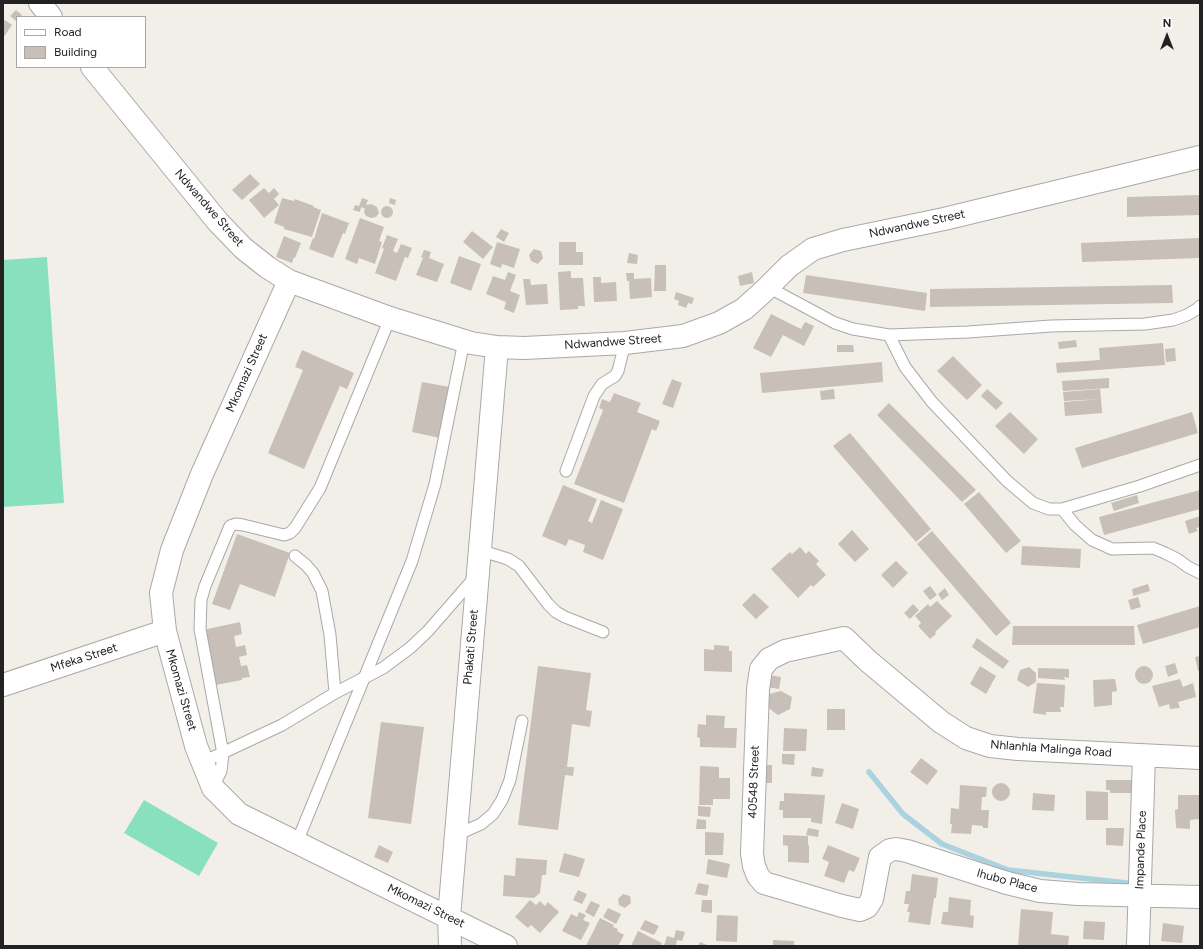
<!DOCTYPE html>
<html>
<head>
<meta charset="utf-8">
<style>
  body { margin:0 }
  #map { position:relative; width:1203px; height:949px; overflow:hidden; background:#f2efe9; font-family:Figtree,sans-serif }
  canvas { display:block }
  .frame { position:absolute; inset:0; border:4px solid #222; pointer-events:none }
  .legend { position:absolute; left:16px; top:16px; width:130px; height:52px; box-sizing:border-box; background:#fff; border:1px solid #a7a7a7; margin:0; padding:5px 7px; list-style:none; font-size:12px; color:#222 }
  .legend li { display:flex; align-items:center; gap:8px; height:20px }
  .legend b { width:20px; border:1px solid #a7a7a7 }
  .north { position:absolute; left:1147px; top:16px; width:40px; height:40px; -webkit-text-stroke:3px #fff; paint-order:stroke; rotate:0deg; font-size:11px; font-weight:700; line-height:16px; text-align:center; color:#222 }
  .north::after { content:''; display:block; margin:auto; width:14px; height:18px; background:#222; clip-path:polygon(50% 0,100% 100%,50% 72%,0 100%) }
</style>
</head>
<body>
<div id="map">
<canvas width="1203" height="949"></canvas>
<div class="frame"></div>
<ul class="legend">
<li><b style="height:5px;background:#fff"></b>Road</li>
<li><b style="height:11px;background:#c7bfb8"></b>Building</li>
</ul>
<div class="north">N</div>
</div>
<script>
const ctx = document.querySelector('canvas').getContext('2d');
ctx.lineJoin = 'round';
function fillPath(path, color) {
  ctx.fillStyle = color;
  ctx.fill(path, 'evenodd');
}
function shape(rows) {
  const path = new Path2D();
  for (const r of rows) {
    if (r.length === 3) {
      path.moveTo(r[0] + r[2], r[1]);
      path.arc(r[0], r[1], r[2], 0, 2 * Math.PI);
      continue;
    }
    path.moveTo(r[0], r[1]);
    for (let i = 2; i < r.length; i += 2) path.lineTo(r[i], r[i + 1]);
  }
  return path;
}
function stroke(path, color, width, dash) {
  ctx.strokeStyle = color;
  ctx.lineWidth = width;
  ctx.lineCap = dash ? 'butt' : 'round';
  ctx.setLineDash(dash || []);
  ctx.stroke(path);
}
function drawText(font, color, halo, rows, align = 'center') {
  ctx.font = font + ' Figtree,sans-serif';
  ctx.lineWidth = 3.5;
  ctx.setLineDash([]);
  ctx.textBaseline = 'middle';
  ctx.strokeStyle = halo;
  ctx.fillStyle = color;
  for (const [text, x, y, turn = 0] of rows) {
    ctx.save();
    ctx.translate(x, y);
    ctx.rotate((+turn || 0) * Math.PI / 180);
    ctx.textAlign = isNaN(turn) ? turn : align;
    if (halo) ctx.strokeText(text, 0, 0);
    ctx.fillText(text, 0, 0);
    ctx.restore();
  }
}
fillPath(shape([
  [47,257,64,503,3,507,3,260],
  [144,800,218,843,199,876,124,833]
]), '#88e0be');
stroke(shape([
  [869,772,903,814,942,844,1008,870,1136,884]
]), '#aad3df', 5.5);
fillPath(shape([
  [16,10,22,15,20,17,17,17,16,21,10,16],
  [5,20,12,25,3,38,3,24],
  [250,174,260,184,242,200,232,190],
  [264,188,269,193,274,188,279,194,274,199,279,205,264,218,249,200],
  [1200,195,1200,215,1127,217,1127,197],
  [282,198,294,201,295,199,314,206,313,207,321,210,312,237,284,229,284,227,274,223],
  [362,198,368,200,366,205,371,204,377,207,379,213,376,217,371,218,366,216,364,212,365,209,361,207,360,212,353,210,355,205,359,206],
  [390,198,396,200,395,205,389,203],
  [387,212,6],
  [322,213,349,223,345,234,343,233,333,258,309,249,313,238,314,239],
  [360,218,384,227,379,241,382,242,375,264,359,258,357,264,345,259],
  [501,229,509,233,504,242,496,237],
  [472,231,493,247,483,259,463,242],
  [387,235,398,239,393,251,397,253,401,244,412,248,408,258,405,257,396,281,375,273,384,249,382,248],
  [284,236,301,243,295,258,294,257,292,263,276,257],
  [1200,238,1200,258,1082,262,1081,243],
  [497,242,520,249,514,268,502,264,501,268,490,264],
  [559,242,576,242,576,252,583,252,583,265,559,265],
  [534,249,541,251,543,258,538,264,531,261,529,255],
  [424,250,431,252,429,258,444,264,437,282,416,275,423,258,421,257],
  [629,253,638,255,637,264,627,263],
  [459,256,481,264,471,291,450,283],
  [655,265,666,265,666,291,654,291],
  [571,271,571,278,583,278,585,306,578,306,578,309,560,310,558,272],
  [508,272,516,275,510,291,520,295,514,313,504,309,506,302,486,294,493,276,505,280],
  [752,272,754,283,740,286,738,276],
  [626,273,634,273,634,279,651,278,652,297,630,299,629,281,627,281],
  [806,275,927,293,925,311,803,293],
  [593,277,601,277,601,283,616,282,617,301,594,302],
  [523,279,530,279,531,285,547,284,548,304,526,305],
  [1172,285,1173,303,930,307,930,289],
  [676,292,694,298,692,304,688,303,686,308,678,305,679,301,674,299],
  [771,314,801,329,805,322,814,326,804,346,783,335,771,357,753,348],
  [1076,340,1077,347,1059,349,1058,342],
  [1163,343,1165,365,1057,373,1056,363,1100,360,1099,348],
  [837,345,853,345,854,352,837,352],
  [1175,348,1176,361,1166,362,1165,349],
  [302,350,354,373,347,389,340,386,304,469,268,453,303,370,295,367],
  [953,356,982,385,967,400,937,371],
  [882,362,883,382,762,393,760,373],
  [1109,378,1109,388,1063,391,1062,381],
  [672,379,682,383,673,408,662,404],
  [422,382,450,387,440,438,412,432],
  [834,389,835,399,821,400,820,391],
  [987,389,1003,403,996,410,981,396],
  [1100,389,1101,399,1064,401,1063,392],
  [614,393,641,403,637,412,660,421,656,431,652,429,624,503,574,484,603,410,599,408,602,399,610,402],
  [1101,399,1102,413,1065,416,1064,402],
  [889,403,976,490,962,502,877,415],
  [1010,412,1038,439,1024,454,995,426],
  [1192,412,1198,433,1082,468,1075,448],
  [850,433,931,529,916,542,833,446],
  [563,485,597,499,588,521,592,523,601,500,623,509,603,560,583,552,585,545,569,539,566,546,542,536],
  [1200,490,1200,509,1104,535,1099,517],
  [979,492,1021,541,1006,553,964,504],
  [1137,495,1139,503,1114,511,1111,503],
  [1200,516,1200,527,1196,528,1198,531,1189,534,1185,521],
  [852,530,869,549,855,562,838,544],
  [932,531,1011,623,996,636,917,544],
  [237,534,290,553,275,597,240,584,230,610,212,604],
  [1022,546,1081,549,1080,568,1021,565],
  [800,547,806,554,809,551,819,561,816,564,826,575,813,587,811,585,798,598,771,569,790,552,792,554],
  [896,561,908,573,893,588,881,575],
  [1148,584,1150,591,1133,596,1132,589],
  [930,586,937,595,930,600,923,591],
  [945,588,949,595,942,600,938,594],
  [754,593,769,607,756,619,742,605],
  [1138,597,1141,607,1131,610,1128,600],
  [937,601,952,616,935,632,936,634,930,639,918,626,921,623,915,616,928,604,930,607],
  [913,604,919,610,910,619,904,613],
  [1200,606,1200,627,1143,644,1137,625],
  [240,622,242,634,234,636,236,647,245,645,247,655,239,657,241,666,247,665,250,677,242,678,242,680,216,685,203,630],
  [1013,626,1134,626,1135,645,1012,645],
  [977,638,1009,661,1003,669,972,647],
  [714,645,729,646,729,651,732,651,732,672,704,671,704,649,714,650],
  [1200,656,1200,671,1198,671,1195,657],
  [1175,663,1178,673,1168,677,1165,666],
  [538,666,591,673,586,710,592,711,590,727,572,724,567,767,574,767,573,776,565,775,558,830,518,825],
  [980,666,996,676,986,694,970,684],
  [1144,675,9],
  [1029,667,1036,673,1036,682,1028,687,1017,680,1020,670],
  [1038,668,1069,669,1069,678,1064,677,1065,680,1038,678],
  [769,675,781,677,779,689,767,687],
  [1115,679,1117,691,1112,692,1112,705,1094,707,1093,680],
  [1180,679,1183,687,1193,683,1196,697,1178,702,1180,708,1170,709,1169,704,1159,707,1152,686],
  [1037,683,1065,685,1064,707,1060,707,1061,712,1046,712,1046,715,1033,713],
  [781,691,792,697,790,709,778,715,767,707,769,694],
  [827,709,845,709,845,730,827,730],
  [706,715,725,716,724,728,737,728,736,748,700,747,700,738,697,737,698,724,706,725],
  [381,722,424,727,411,824,368,818],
  [784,728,807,729,806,751,783,751],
  [782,754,795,754,794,765,782,764],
  [921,758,938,771,927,785,910,772],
  [763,765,772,765,772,783,763,783],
  [700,766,719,767,719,778,730,778,730,799,713,799,713,805,699,805],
  [812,767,824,769,822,777,811,776],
  [1106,780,1137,780,1132,793,1110,793,1110,790,1106,790],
  [1001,792,9],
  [960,785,987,787,986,797,982,797,981,810,989,810,988,828,983,828,983,826,972,825,971,834,951,833,952,824,950,824,951,808,959,809],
  [1086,791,1108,792,1108,820,1086,820],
  [784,793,825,795,822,824,811,822,811,818,783,818,783,810,779,810,780,801,784,801],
  [1033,793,1055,795,1054,811,1032,810],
  [1178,795,1200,795,1199,819,1190,820,1190,829,1176,828,1175,810,1178,809],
  [842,803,859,809,853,829,835,823],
  [698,806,711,807,710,817,698,816],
  [697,819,706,820,706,829,696,829],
  [808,828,819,830,818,837,806,835],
  [1106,828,1124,828,1123,846,1106,845],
  [705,832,724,833,723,855,705,855],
  [783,835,808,836,808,845,809,845,809,863,788,862,788,846,783,845],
  [379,845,393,852,388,863,374,857],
  [828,845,860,858,854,872,849,870,844,883,824,876,829,862,822,859],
  [564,853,585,859,579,877,559,872],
  [516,858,547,860,546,875,542,875,540,893,534,898,503,896,504,875,515,876],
  [708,859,730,864,727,878,706,874],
  [912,874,938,878,936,898,934,898,930,925,908,922,910,912,907,912,909,904,904,904,906,891,910,891],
  [698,883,709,885,707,896,695,894],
  [578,890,587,894,582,904,573,900],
  [623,894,630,896,631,903,625,908,619,905,618,899],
  [949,897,971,900,970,915,974,916,973,928,941,924,943,912,948,912],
  [530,900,536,905,540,901,545,906,548,902,559,912,540,933,531,925,528,928,515,917],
  [702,900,712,900,712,913,701,912],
  [591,901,600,905,594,917,585,912],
  [608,908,621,914,616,924,603,917],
  [1021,909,1053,912,1051,934,1069,936,1068,946,1018,946],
  [579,912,586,915,583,920,590,923,581,940,562,931,571,914,577,917],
  [717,915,738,916,737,942,716,941],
  [600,918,614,925,613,927,618,929,617,931,624,935,618,946,586,946],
  [645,920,659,926,654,935,640,929],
  [1084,921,1105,922,1104,940,1083,939],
  [1163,923,1184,926,1182,943,1161,941],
  [676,930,685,932,682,941,677,940,676,946,664,946,667,936,674,938],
  [638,931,662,943,661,946,631,946],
  [773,940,794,941,794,946,773,946],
  [700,942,709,946,698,946]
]), '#c7bfb8');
const lane = shape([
  [768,287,835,323,853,329,889,335,968,332,1051,326,1145,324,1173,320,1187,315,1197,309,1200,306],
  [889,335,905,367,932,402,1007,481,1033,503,1049,509,1062,509,1140,486,1200,465],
  [566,471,594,396,602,384,615,376,618,371,625,343],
  [1062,509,1075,525,1092,540,1112,549,1153,548,1165,553,1177,559,1188,567,1200,573],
  [479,550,508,559,519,566,548,604,556,612,565,617,603,632],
  [295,556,306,565,313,573,322,591,330,635,335,693],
  [203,762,282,725,335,693,383,668,410,648,428,631,475,577],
  [213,787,221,771,223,754,200,629,201,600,205,586,230,526,236,524,243,525,284,535,290,533,295,528,320,488,390,318],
  [456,835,481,824,493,814,502,800,510,780,522,721],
  [297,842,412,561,435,484,464,341]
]);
const street = shape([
  [40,3,51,17],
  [92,67,218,222,243,248,267,267,289,281,390,318,471,343,497,347,524,348,625,343,683,336,719,323,744,309,764,291,789,266,813,249,843,240,944,219,1200,157],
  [289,281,202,474,172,550,161,593,165,631,196,746,213,788,239,814,506,946],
  [3,685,165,631],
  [1200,758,1018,749,990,746,966,738,941,722,868,661,844,638,785,651,769,659,761,669,758,689,752,854,754,866,758,876,764,883,842,906,860,910,867,907,872,899,880,857,890,850,896,849,907,851,1007,883,1040,891,1078,894,1200,897],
  [1138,944,1144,756],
  [450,946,449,917,497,347]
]);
stroke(lane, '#a9a9a9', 13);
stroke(street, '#a9a9a9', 24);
stroke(lane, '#fff', 11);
stroke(street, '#fff', 22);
drawText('12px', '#222', '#fff', [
  ["Ndwandwe Street",209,208,49],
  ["Ndwandwe Street",917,224,-12],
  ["Ndwandwe Street",613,342,-4],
  ["Mkomazi Street",247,373,-66],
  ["Phakati Street",471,647,-85],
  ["Mfeka Street",84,658,-18],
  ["Mkomazi Street",181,690,74],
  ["Nhlanhla Malinga Road",1051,749,4],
  ["40548 Street",754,782,-88],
  ["Impande Place",1141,850,-88],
  ["Ihubo Place",1007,881,15],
  ["Mkomazi Street",426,906,26]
]);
</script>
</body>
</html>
